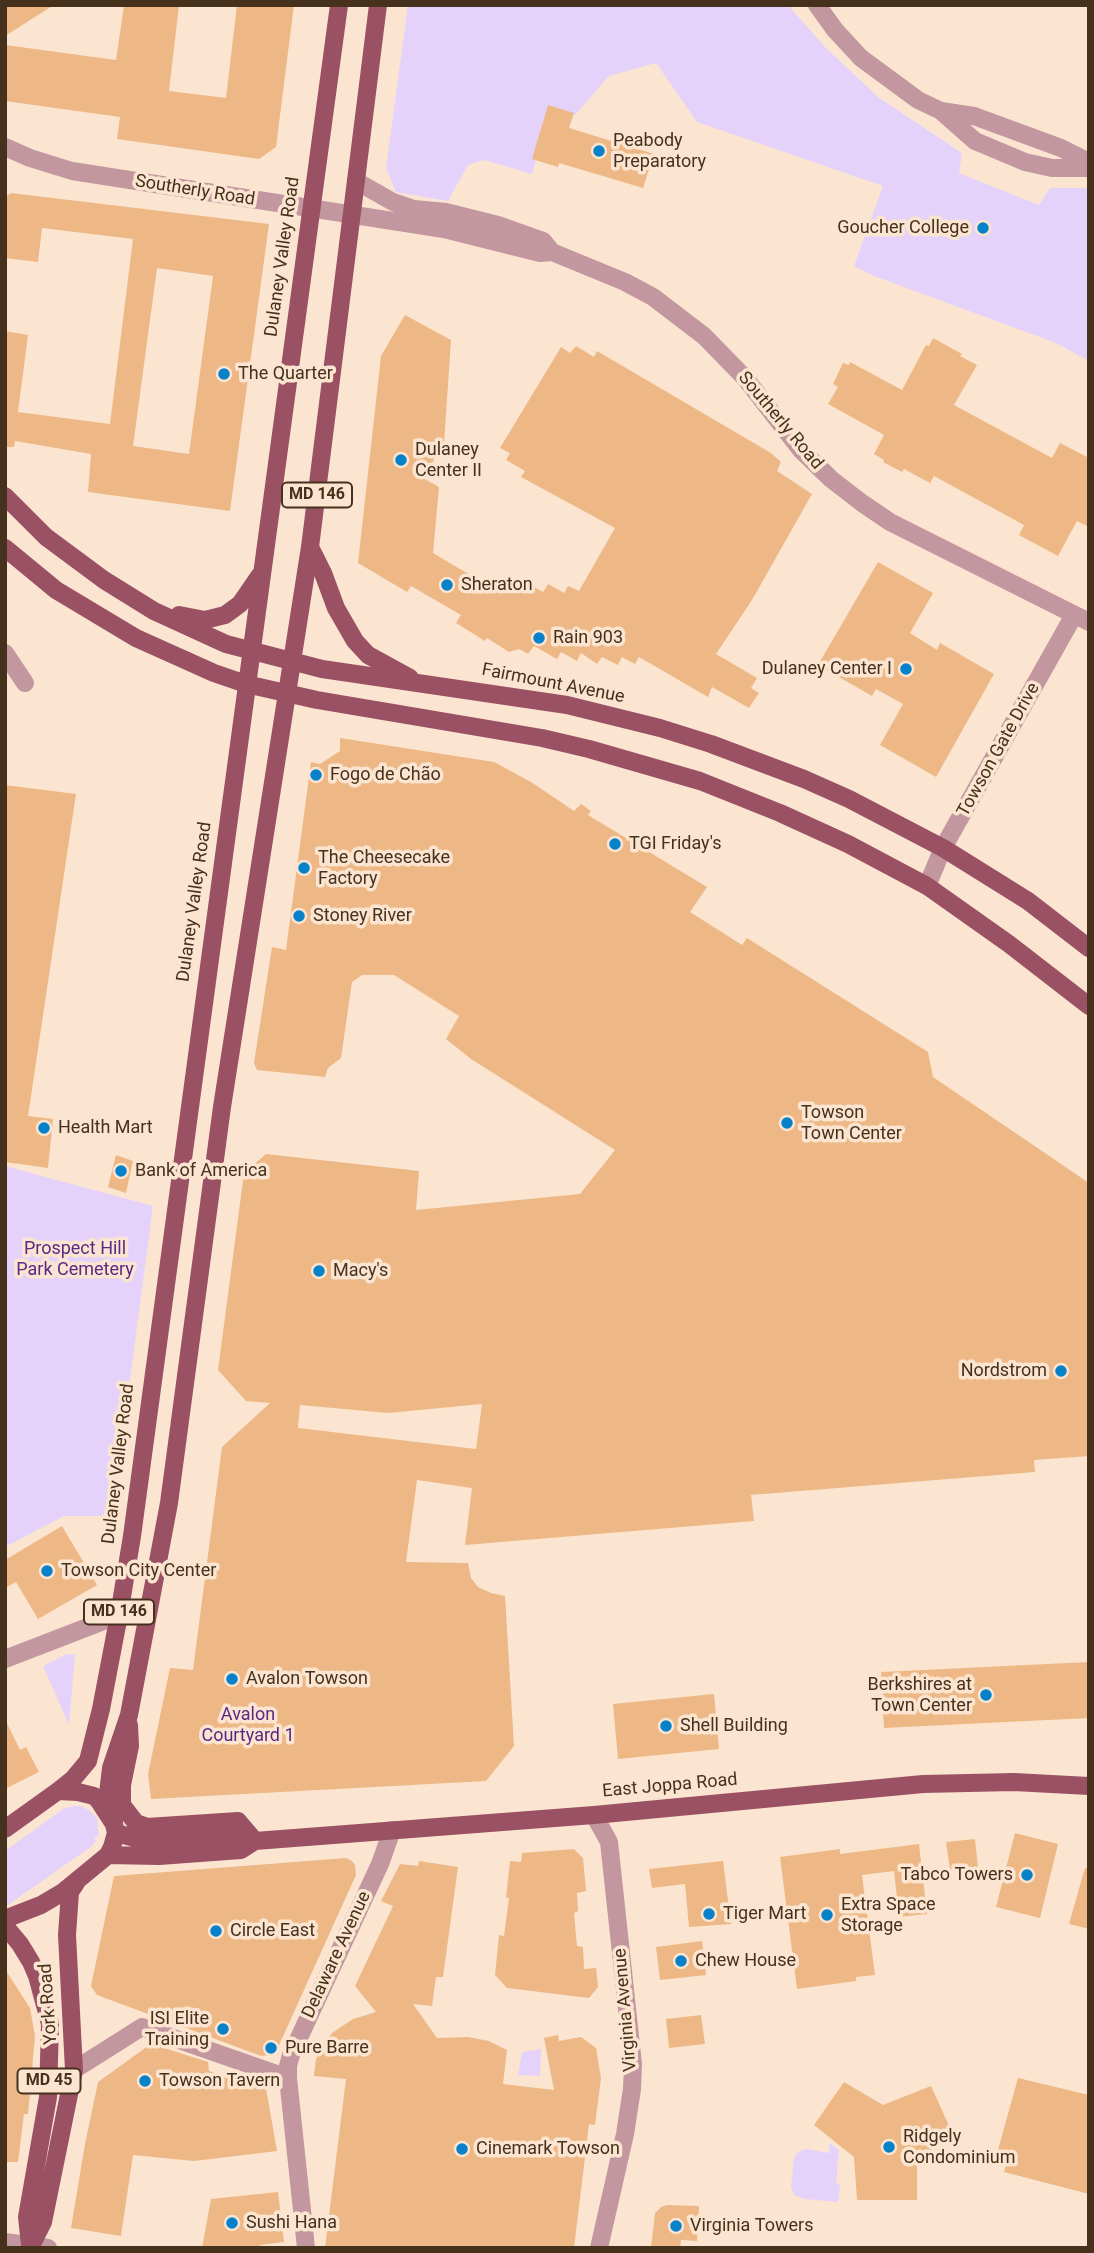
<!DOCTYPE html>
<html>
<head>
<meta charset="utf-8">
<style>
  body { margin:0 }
  #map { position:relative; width:1094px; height:2253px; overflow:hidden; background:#fbe5d1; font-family:Roboto,sans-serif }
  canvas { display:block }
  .frame { position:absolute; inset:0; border:7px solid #46311c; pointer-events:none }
</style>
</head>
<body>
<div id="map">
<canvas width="1094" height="2253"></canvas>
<div class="frame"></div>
</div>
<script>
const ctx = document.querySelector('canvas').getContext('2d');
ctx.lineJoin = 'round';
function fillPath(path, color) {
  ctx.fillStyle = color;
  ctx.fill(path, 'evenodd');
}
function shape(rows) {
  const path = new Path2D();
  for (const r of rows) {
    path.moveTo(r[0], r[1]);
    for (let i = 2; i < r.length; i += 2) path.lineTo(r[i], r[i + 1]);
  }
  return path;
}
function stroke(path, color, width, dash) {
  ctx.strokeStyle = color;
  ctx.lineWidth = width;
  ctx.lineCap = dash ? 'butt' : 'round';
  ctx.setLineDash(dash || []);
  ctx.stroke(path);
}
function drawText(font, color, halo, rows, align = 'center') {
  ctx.font = font + ' Roboto,sans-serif';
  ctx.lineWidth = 7;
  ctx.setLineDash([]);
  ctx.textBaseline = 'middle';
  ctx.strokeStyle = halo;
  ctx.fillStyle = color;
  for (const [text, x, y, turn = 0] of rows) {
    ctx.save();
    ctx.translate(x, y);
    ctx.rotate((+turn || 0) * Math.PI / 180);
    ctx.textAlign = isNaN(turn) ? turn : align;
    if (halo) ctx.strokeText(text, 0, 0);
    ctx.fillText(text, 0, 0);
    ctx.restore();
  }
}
fillPath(shape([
  [408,5,788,5,826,48,878,97,962,153,959,173,1039,205,1050,188,1089,188,1089,361,1056,343,874,276,854,266,883,186,697,122,656,63,609,76,575,115,551,109,532,174,484,160,468,165,448,201,396,192,386,168],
  [5,1166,153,1206,112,1516,64,1516,5,1547],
  [67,1654,75,1655,69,1725,43,1666],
  [73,1806,81,1806,90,1811,97,1818,99,1836,94,1838,96,1841,92,1846,5,1907,5,1851,63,1809],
  [541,2049,540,2076,518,2075,522,2052],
  [830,2143,839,2150,836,2183,840,2184,838,2202,805,2199,794,2195,791,2187,794,2158,799,2151,806,2149,829,2153]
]), '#e4d2fb');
fillPath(shape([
  [5,5,54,5,5,36],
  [124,5,179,5,169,91,226,98,237,5,294,5,276,147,259,159,117,139,120,117,5,101,5,45,116,60],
  [548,105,574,113,569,128,654,154,643,188,559,163,558,167,532,159],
  [11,193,269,224,230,511,88,492,91,454,15,441,14,447,5,447,5,331,28,335,18,412,110,424,133,239,42,228,38,262,5,258,5,197],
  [157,268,213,276,189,454,133,446],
  [405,315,451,340,444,443,423,478,439,487,433,553,482,582,485,576,503,588,508,580,523,589,527,583,543,592,548,584,564,593,568,586,579,591,615,528,521,477,525,471,506,460,510,453,500,448,561,347,570,353,576,346,594,357,597,351,771,453,781,462,777,471,812,494,752,600,716,654,757,678,751,688,759,693,749,708,712,687,708,697,639,657,635,664,622,657,618,665,602,657,597,664,581,653,577,661,561,652,557,659,534,646,528,654,519,649,509,652,487,638,485,641,456,623,461,615,411,586,407,592,358,563,381,356],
  [933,338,962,354,960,356,977,365,954,405,1052,458,1060,443,1089,458,1089,527,1077,521,1058,556,1019,535,1024,525,934,476,930,483,904,469,902,472,883,462,884,460,874,454,884,435,828,404,838,387,833,384,843,363,849,365,850,362,902,390,926,345,929,346],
  [878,562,933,593,910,633,937,650,940,643,994,674,936,777,880,745,903,704,876,689,872,696,818,665],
  [340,738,494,762,531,782,574,811,581,804,591,811,588,815,707,887,690,912,742,945,747,938,928,1052,933,1077,1089,1183,1089,1456,1034,1460,1035,1472,751,1495,754,1521,465,1545,472,1488,417,1480,406,1562,468,1563,471,1578,478,1587,491,1593,505,1596,514,1746,486,1781,151,1799,148,1774,170,1668,193,1670,222,1447,270,1403,246,1401,218,1370,244,1173,266,1154,419,1171,416,1210,580,1194,615,1150,471,1059,446,1039,459,1016,394,975,362,975,352,982,341,1058,328,1068,325,1077,257,1070,254,1063,272,947,286,950,311,762,320,764,340,751],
  [482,1404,476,1449,298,1428,300,1405,388,1413],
  [5,785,76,794,28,1116,53,1119,48,1168,5,1162],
  [116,1155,133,1161,126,1193,108,1187],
  [62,1526,97,1585,38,1619,16,1582,5,1588,5,1560],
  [1089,1662,1089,1718,884,1728,881,1672],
  [714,1694,719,1749,618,1759,613,1704],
  [5,1719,20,1750,26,1747,39,1772,5,1789],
  [1015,1833,1058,1844,1040,1918,996,1907],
  [975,1839,978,1867,950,1870,946,1842],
  [919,1844,927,1914,899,1917,894,1871,862,1875,875,1975,856,1977,856,1981,797,1989,780,1857,840,1849,840,1854],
  [574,1849,583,1858,586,1891,577,1893,578,1911,574,1913,577,1946,583,1947,584,1969,596,1968,598,1987,589,1998,507,1988,495,1975,499,1935,504,1936,509,1898,506,1898,510,1861,521,1862,522,1853],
  [346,1858,352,1861,355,1865,356,1875,275,2054,261,2056,97,1995,91,1986,114,1876],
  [419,1861,458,1867,443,1977,436,1977,432,2006,413,2004,437,2038,468,2037,489,2041,507,2050,503,2084,554,2090,544,2038,558,2035,559,2041,581,2037,596,2048,601,2078,595,2125,589,2124,574,2248,325,2248,346,2079,314,2076,316,2059,321,2047,332,2033,353,2019,376,2012,355,1986,393,1906,381,1901,400,1864,418,1866],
  [723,1861,731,1924,689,1927,685,1884,652,1888,649,1869],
  [1085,1868,1089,1868,1089,1929,1069,1924],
  [702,1941,706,1975,660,1980,656,1947],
  [5,1969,30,2008,35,2036,28,2114,24,2114,18,2162,5,2162],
  [701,2015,705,2044,669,2048,666,2019],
  [155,2045,208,2062,209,2071,266,2088,277,2151,194,2161,133,2155,121,2236,71,2228,85,2144,98,2082,148,2046],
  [1018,2078,1089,2095,1089,2194,1004,2172,1007,2160,996,2157],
  [844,2082,883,2105,931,2086,954,2137,917,2158,917,2200,857,2200,854,2157,814,2125],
  [278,2192,284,2242,260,2245,260,2248,202,2248,211,2199],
  [667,2205,699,2206,697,2241,681,2240,680,2248,651,2248,655,2213,661,2207]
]), '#edb886');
stroke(shape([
  [817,5,835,30,861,58,918,100,941,111,975,141,1025,162,1052,168,1089,168],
  [941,111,974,116,1061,148,1089,162],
  [5,147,30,158,72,171,444,229,540,253,552,252,625,282,653,297,704,336,745,378,801,450,831,479,862,503,890,522,1089,622],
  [356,181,393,202,414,209,446,212,498,225,543,241,552,252],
  [5,653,25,683],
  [927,886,943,848,1074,615],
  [5,1659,119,1615],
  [594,1815,609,1842,633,2064,632,2089,625,2134,599,2248],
  [74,2070,142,2027,288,2078],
  [5,2242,48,2248],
  [306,2248,288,2078,288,2066,291,2055,380,1864,392,1830]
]), '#c397a0', 18);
stroke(shape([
  [5,496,46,537,104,580,154,611,226,644,322,669,567,705,660,728,711,744,804,779,849,799,943,848,1028,901,1089,948],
  [310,547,323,573,336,608,355,641,368,655,410,678],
  [5,548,56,590,136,638,214,673,246,684,317,700,542,738,589,749,700,781,780,813,848,844,927,886,1009,944,1089,1006],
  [179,615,205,620,225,615,240,604,260,575],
  [122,1805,136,1823,147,1827,238,1821,255,1841],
  [106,1810,111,1768,129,1715,169,1503,222,1107,310,547,378,5],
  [117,1815,122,1805,122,1785,130,1746,129,1725],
  [5,1829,58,1791,73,1779,88,1761,101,1709,119,1615,132,1536,339,5],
  [116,1833,135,1838,159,1841,240,1835,255,1841,594,1815,923,1784,1014,1782,1089,1786],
  [108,1855,159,1856,241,1850,255,1841],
  [5,1919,41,1905,63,1892,108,1855,112,1847,116,1833,114,1824,99,1801,94,1796,78,1792,58,1791],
  [5,1926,20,1944,31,1962,37,1976,50,2024,48,2097,27,2217,30,2245],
  [30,2248,43,2222,74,2070,67,1935,70,1892,76,1883]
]), '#9b5164', 18);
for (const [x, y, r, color] of [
  [599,151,7,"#0781c9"],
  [983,228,7,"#0781c9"],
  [224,374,7,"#0781c9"],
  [401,460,7,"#0781c9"],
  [447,585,7,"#0781c9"],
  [539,638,7,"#0781c9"],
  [906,669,7,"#0781c9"],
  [316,775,7,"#0781c9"],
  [615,844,7,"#0781c9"],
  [304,868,7,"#0781c9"],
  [299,916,7,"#0781c9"],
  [787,1123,7,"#0781c9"],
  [44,1128,7,"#0781c9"],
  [121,1171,7,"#0781c9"],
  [319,1271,7,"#0781c9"],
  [1061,1371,7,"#0781c9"],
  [47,1571,7,"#0781c9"],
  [232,1679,7,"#0781c9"],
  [986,1695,7,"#0781c9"],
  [666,1726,7,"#0781c9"],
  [1027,1875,7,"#0781c9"],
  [709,1914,7,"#0781c9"],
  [827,1915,7,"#0781c9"],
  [216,1931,7,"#0781c9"],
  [681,1961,7,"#0781c9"],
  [223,2029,7,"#0781c9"],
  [271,2048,7,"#0781c9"],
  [145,2081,7,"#0781c9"],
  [889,2147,7,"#0781c9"],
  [462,2149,7,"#0781c9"],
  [232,2223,7,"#0781c9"],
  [676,2226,7,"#0781c9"]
]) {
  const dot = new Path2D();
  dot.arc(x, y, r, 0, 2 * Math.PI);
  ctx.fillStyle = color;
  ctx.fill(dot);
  stroke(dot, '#fbe5d1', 2.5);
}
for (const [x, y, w] of [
  [317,495,70],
  [119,1612,70],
  [49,2081,63]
]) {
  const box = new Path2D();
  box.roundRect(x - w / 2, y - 12.5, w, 25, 5);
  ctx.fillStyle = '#fbe5d1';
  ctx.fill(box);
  stroke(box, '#46311c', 2);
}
drawText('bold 16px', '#46311c', null, [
  ["MD 146",317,495],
  ["MD 146",119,1612],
  ["MD 45",49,2081]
]);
drawText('18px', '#46311c', '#fbe5d1', [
  ["Peabody",613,141],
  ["Preparatory",613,162],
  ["Goucher College",969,228,"right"],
  ["The Quarter",238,374],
  ["Dulaney",415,450],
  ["Center II",415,471],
  ["Sheraton",461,585],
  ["Rain 903",553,638],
  ["Dulaney Center I",892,669,"right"],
  ["Fogo de Chão",330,775],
  ["TGI Friday's",629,844],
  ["The Cheesecake",318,858],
  ["Factory",318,879],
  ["Stoney River",313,916],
  ["Towson",801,1113],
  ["Town Center",801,1134],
  ["Health Mart",58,1128],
  ["Bank of America",135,1171],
  ["Macy's",333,1271],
  ["Nordstrom",1047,1371,"right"],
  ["Towson City Center",61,1571],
  ["Avalon Towson",246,1679],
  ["Berkshires at",972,1685,"right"],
  ["Town Center",972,1706,"right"],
  ["Shell Building",680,1726],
  ["Tabco Towers",1013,1875,"right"],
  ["Extra Space",841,1905],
  ["Storage",841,1926],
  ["Tiger Mart",723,1914],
  ["Circle East",230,1931],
  ["Chew House",695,1961],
  ["ISI Elite",209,2019,"right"],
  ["Training",209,2040,"right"],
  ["Pure Barre",285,2048],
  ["Towson Tavern",159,2081],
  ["Ridgely",903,2137],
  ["Condominium",903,2158],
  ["Cinemark Towson",476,2149],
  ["Sushi Hana",246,2223],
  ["Virginia Towers",690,2226]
], 'left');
drawText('18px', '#46311c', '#fbe5d1', [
  ["Southerly Road",195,191,9],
  ["Dulaney Valley Road",283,257,-82],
  ["Southerly Road",780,421,50],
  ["Fairmount Avenue",553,684,11],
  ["Towson Gate Drive",999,750,-61],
  ["Dulaney Valley Road",195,902,-82],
  ["Dulaney Valley Road",119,1464,-83],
  ["East Joppa Road",670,1786,-5],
  ["Delaware Avenue",337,1955,-65],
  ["York Road",49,2004,-94],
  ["Virginia Avenue",626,2010,-95]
]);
drawText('18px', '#592985', '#fbe5d1', [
  ["Prospect Hill",75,1249],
  ["Park Cemetery",75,1270],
  ["Avalon",248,1715],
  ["Courtyard 1",248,1736]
]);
</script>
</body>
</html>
